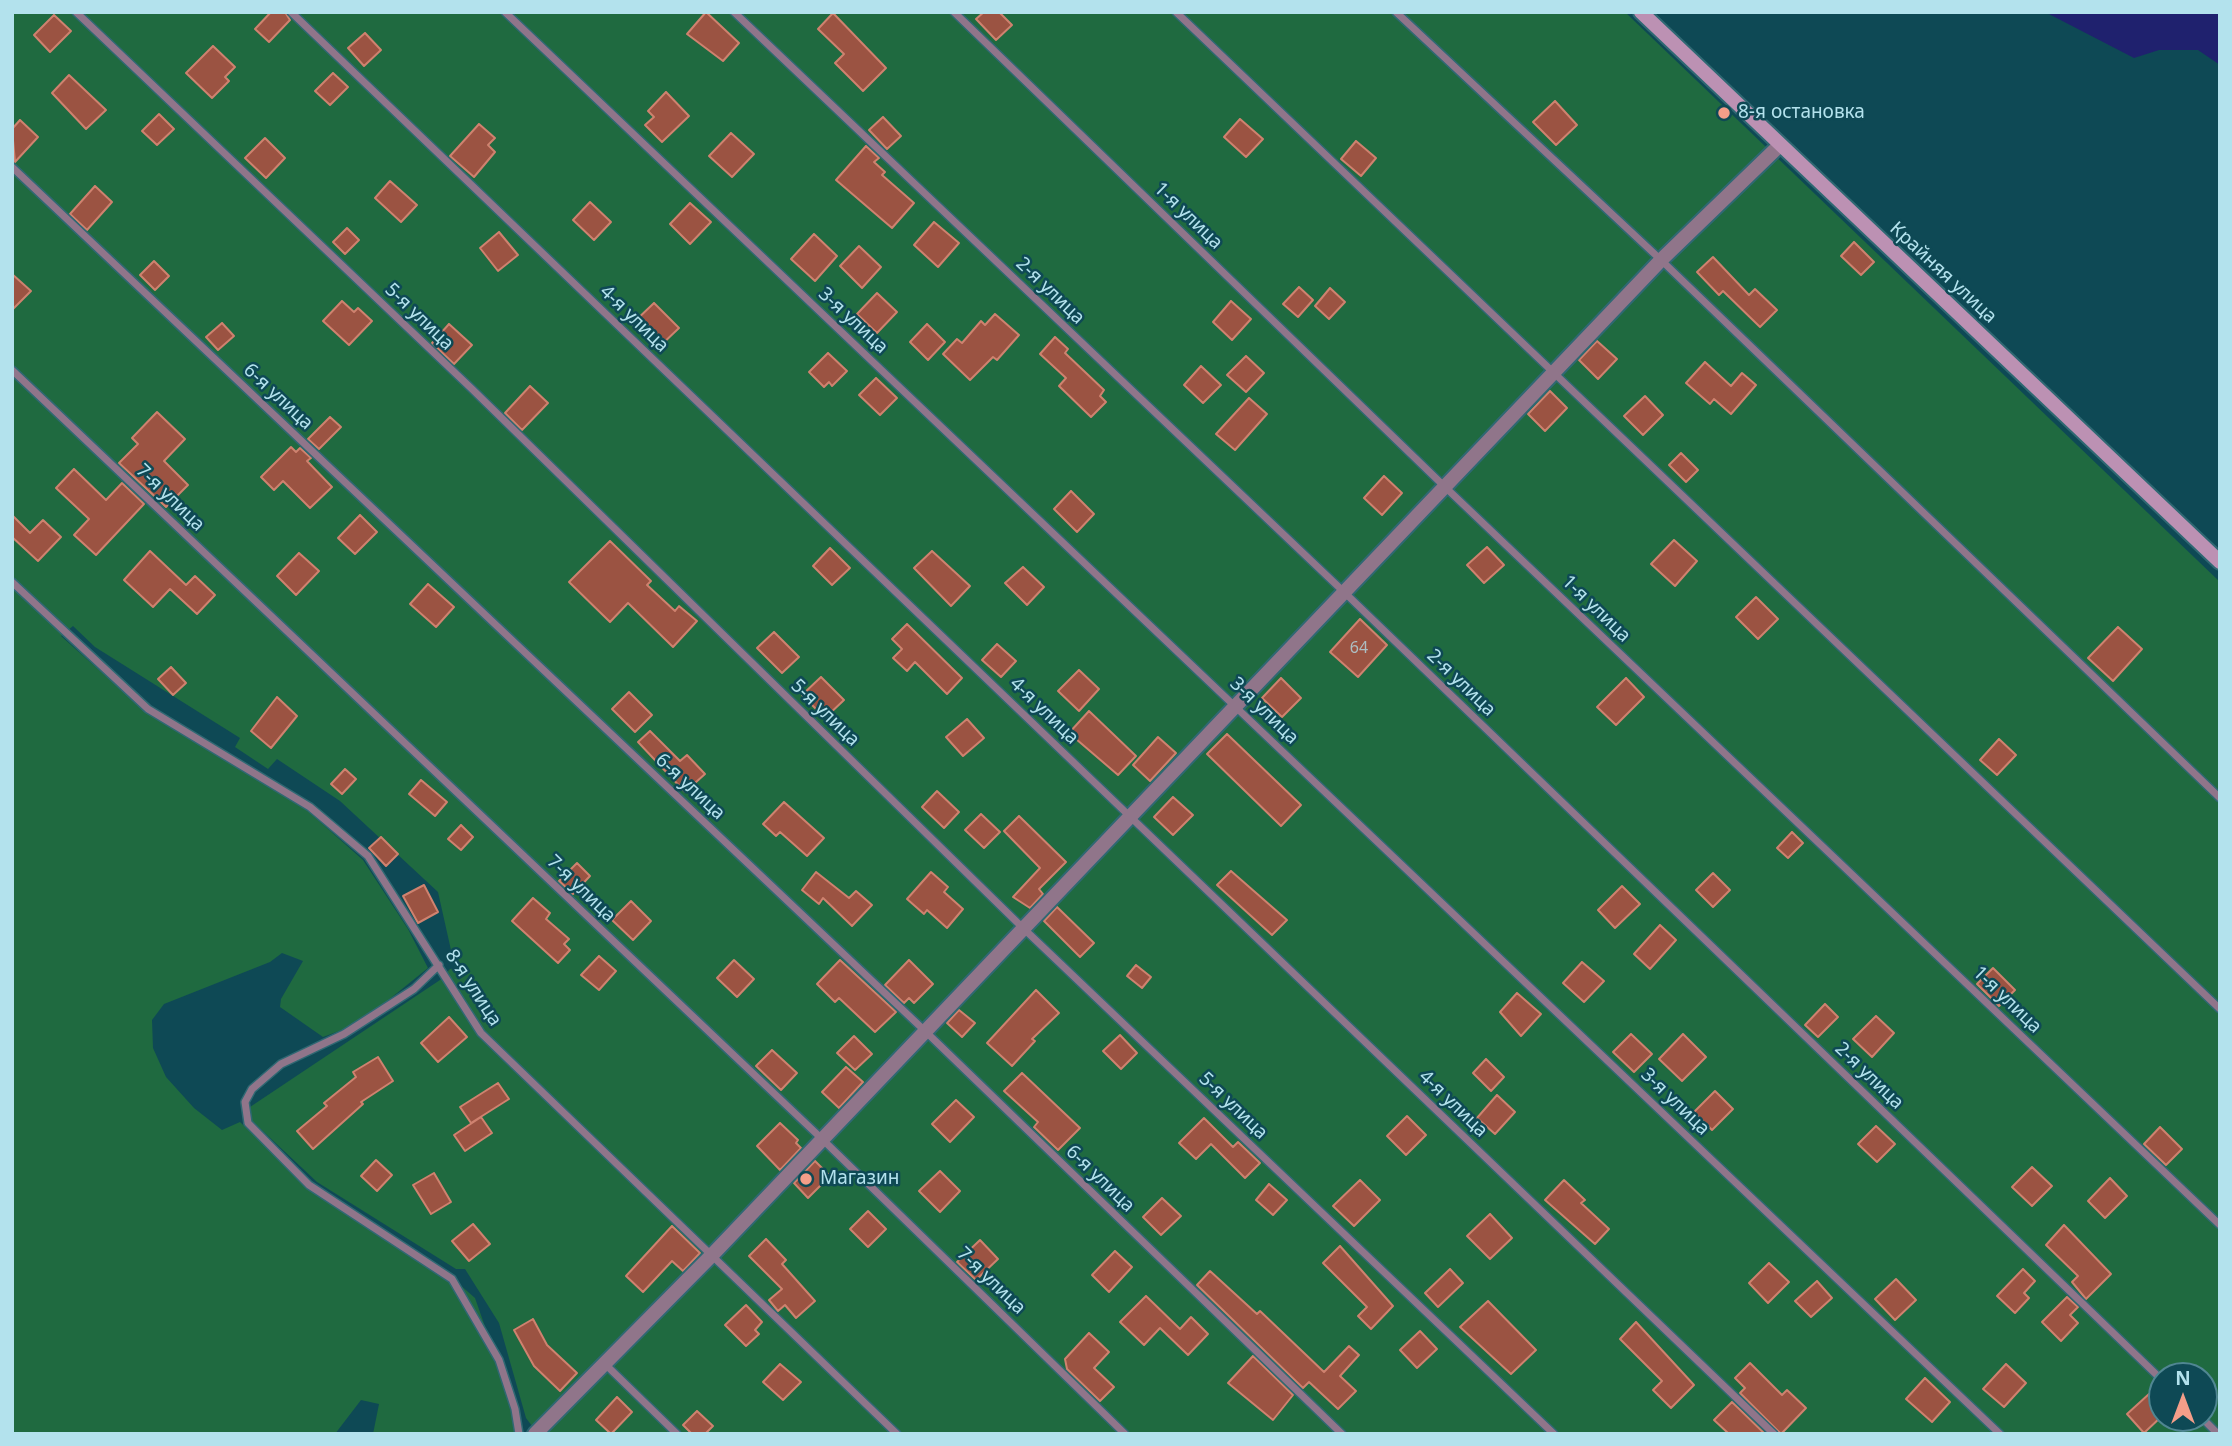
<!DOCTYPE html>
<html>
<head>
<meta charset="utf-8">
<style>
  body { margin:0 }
  #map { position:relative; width:2232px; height:1446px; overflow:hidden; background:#0e4955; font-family:"Noto Sans",sans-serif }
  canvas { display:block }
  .frame { position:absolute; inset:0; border:14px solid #b3e2ed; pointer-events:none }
  .north { position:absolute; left:2148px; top:1362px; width:70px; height:70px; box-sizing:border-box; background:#0e4955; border:2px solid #508692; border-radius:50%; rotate:0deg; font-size:19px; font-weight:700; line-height:28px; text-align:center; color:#b3e2ed }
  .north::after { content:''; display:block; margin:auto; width:24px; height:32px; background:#f49e89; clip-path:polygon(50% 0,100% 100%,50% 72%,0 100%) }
</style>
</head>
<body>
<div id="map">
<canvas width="2232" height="1446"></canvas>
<div class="frame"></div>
<div class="north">N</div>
</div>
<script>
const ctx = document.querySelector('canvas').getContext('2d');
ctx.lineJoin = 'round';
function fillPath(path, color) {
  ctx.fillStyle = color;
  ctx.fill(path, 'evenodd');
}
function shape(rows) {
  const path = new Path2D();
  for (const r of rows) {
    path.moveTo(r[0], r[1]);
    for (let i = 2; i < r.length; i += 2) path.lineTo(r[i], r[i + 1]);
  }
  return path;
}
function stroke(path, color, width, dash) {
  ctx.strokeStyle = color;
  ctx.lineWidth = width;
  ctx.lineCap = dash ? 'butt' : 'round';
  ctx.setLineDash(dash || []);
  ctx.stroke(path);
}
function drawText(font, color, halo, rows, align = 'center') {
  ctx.font = font + ' "Noto Sans",sans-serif';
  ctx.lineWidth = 5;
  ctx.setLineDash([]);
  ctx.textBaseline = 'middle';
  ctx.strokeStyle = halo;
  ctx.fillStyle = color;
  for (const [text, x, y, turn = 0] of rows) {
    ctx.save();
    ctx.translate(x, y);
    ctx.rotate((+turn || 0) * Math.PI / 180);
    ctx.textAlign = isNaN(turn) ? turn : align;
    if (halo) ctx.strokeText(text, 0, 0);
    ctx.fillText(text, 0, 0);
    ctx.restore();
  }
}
fillPath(shape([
  [12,12,1625,12,2220,582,2220,1434,538,1434,526,1418,499,1323,465,1269,456,1269,317,1182,251,1120,250,1107,440,980,450,969,455,968,438,892,340,801,277,759,268,769,235,747,240,738,95,647,73,626,61,636,145,711,240,760,309,812,363,860,408,929,428,968,381,1006,342,1030,323,1037,280,1007,281,999,303,961,282,953,270,962,164,1004,152,1020,153,1048,166,1077,194,1108,222,1130,240,1122,324,1200,443,1270,475,1298,514,1409,517,1434,373,1434,379,1404,361,1400,335,1434,12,1434],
  [2162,1376,2204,1376,2204,1418,2162,1418]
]), '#1f6a40');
fillPath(shape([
  [2045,12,2213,12,2220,15,2220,65,2198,50,2159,50,2134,58]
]), '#1f216e');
const building = shape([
  [271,12,285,12,290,20,269,42,255,29,271,12],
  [706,12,739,43,723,61,687,34,706,12],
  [984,12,999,12,1012,25,996,40,976,19,984,12],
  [833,13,886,68,863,91,835,63,844,54,818,29,833,13],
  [54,15,71,31,50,52,34,35,54,15],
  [365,33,381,50,364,66,348,48,365,33],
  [213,46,235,67,225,77,229,81,212,98,186,73,213,46],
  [333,73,348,87,330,105,315,91,333,73],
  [69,75,106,110,86,129,52,93,69,75],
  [666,92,689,116,662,142,645,125,654,117,648,111,666,92],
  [1555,101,1577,125,1556,145,1533,122,1555,101],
  [159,114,174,129,157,145,142,131,159,114],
  [883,117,901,136,887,149,869,130,883,117],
  [1240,119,1263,139,1246,157,1224,137,1240,119],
  [20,120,38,137,15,162,12,129,20,120],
  [479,124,495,138,488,145,495,152,474,177,450,156,479,124],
  [731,133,754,154,732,177,709,156,731,133],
  [265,138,285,158,266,178,245,158,265,138],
  [1356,141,1376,158,1361,176,1341,159,1356,141],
  [866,146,879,158,874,162,885,172,882,175,914,203,892,228,836,180,866,146],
  [390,181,417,205,401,222,375,198,390,181],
  [95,186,112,202,87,230,70,214,95,186],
  [590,202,611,222,594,240,573,220,590,202],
  [690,203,711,222,690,244,670,224,690,203],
  [934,222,959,243,938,267,914,245,934,222],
  [347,228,359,240,345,254,333,242,347,228],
  [499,232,518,255,498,271,480,248,499,232],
  [814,234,837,256,815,281,791,259,814,234],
  [1854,242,1874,262,1861,275,1841,256,1854,242],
  [859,246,881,267,862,288,840,266,859,246],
  [1713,257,1749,295,1755,289,1777,310,1760,327,1723,291,1719,295,1697,272,1713,257],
  [154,261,169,276,155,290,140,275,154,261],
  [12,274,31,291,12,310,12,274],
  [1299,287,1313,300,1298,317,1283,304,1299,287],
  [1330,288,1345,302,1329,319,1315,306,1330,288],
  [877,293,897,312,877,333,857,314,877,293],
  [342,301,354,312,358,308,372,321,349,345,323,321,342,301],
  [1231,301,1251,319,1232,340,1213,322,1231,301],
  [654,303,679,328,657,349,632,324,654,303],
  [995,314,1019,335,997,360,993,357,970,380,943,354,957,339,962,343,981,321,985,325,995,314],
  [222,323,234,336,218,350,206,337,222,323],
  [449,324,472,345,454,364,432,343,449,324],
  [927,324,945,342,928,360,910,342,927,324],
  [1055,337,1068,349,1065,353,1104,390,1100,396,1106,402,1091,417,1059,386,1066,378,1040,354,1055,337],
  [1597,341,1617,359,1598,379,1579,360,1597,341],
  [828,353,847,371,832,386,829,382,824,387,809,372,828,353],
  [1246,356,1264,373,1246,392,1227,375,1246,356],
  [1705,362,1731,386,1742,373,1756,385,1731,414,1714,399,1710,404,1686,383,1705,362],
  [1201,366,1221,385,1203,403,1184,385,1201,366],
  [876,378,897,398,880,415,859,395,876,378],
  [530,386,548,403,522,430,505,413,530,386],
  [1550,391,1567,408,1545,431,1528,414,1550,391],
  [1645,396,1663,415,1643,435,1624,416,1645,396],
  [1249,398,1267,414,1235,450,1216,434,1249,398],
  [157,412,185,439,164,461,188,485,166,507,119,463,138,444,132,438,157,412],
  [330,417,341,427,319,449,308,439,330,417],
  [291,447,296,452,300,448,311,458,307,461,332,487,310,508,283,481,274,490,261,477,291,447],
  [1681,453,1698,470,1686,482,1669,465,1681,453],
  [74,469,106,500,122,483,144,504,96,555,74,535,89,519,56,488,74,469],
  [1384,476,1402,493,1382,515,1364,498,1384,476],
  [1071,491,1094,514,1077,532,1054,509,1071,491],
  [12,515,30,533,43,520,61,537,38,561,12,537,12,515],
  [360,515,377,532,355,554,338,538,360,515],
  [1674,540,1697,561,1675,586,1651,564,1674,540],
  [610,541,651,581,647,585,675,611,679,606,697,621,673,647,628,603,610,622,569,582,610,541],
  [1487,547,1504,565,1484,583,1467,565,1487,547],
  [830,548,850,568,832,585,813,566,830,548],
  [150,551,186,585,195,576,215,595,197,614,170,589,153,607,124,580,150,551],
  [932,551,970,586,951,606,914,568,932,551],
  [299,553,319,571,296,595,277,576,299,553],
  [1023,567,1044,587,1027,605,1005,583,1023,567],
  [428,584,454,607,436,627,410,604,428,584],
  [1756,597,1778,619,1758,639,1736,617,1756,597],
  [1360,619,1387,645,1358,677,1330,652,1360,619],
  [907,624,962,678,947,694,915,662,907,671,893,658,902,649,892,639,907,624],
  [2118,627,2142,649,2113,681,2088,658,2118,627],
  [774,632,799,657,782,673,757,648,774,632],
  [997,644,1016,661,1001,677,982,660,997,644],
  [171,667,186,683,173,695,158,679,171,667],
  [1079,670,1099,689,1079,711,1058,691,1079,670],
  [821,677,844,700,825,718,802,695,821,677],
  [1281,678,1301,698,1282,717,1262,698,1281,678],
  [1626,678,1644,697,1616,725,1597,707,1626,678],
  [629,692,652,715,635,732,612,709,629,692],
  [277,697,297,716,271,748,251,731,277,697],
  [1089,711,1136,756,1118,775,1069,733,1089,711],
  [967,719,984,738,963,756,946,737,967,719],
  [650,731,680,761,687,755,705,774,685,792,638,742,650,731],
  [1227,734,1301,805,1281,826,1207,754,1227,734],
  [1158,737,1176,753,1150,781,1133,765,1158,737],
  [1999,739,2016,755,1997,775,1980,760,1999,739],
  [345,769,356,779,342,794,331,784,345,769],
  [421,780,447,802,435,816,409,794,421,780],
  [937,791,959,812,944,828,922,807,937,791],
  [1173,797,1193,815,1173,835,1154,817,1173,797],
  [784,802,824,838,807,856,780,832,776,836,763,824,784,802],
  [981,814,1000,832,984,848,965,830,981,814],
  [1019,816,1066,862,1039,889,1043,894,1030,908,1013,897,1040,868,1004,831,1019,816],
  [461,825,473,837,461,850,448,839,461,825],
  [1792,832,1803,843,1788,858,1777,848,1792,832],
  [381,837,398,854,386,866,369,848,381,837],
  [577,863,590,876,573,894,559,881,577,863],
  [1231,871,1287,920,1272,935,1217,885,1231,871],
  [816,872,849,898,856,891,872,905,852,926,823,898,819,904,802,890,816,872],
  [931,872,948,887,944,892,963,909,947,928,927,910,924,914,907,899,931,872],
  [1713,873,1730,890,1713,907,1696,890,1713,873],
  [424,885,438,912,418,923,403,896,424,885],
  [1622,886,1640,904,1615,928,1598,910,1622,886],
  [533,898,550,913,546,919,569,939,564,944,570,950,558,963,512,921,533,898],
  [631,901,651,921,633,940,612,920,631,901],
  [1057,907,1094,943,1080,957,1044,921,1057,907],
  [1660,925,1676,940,1650,969,1634,954,1660,925],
  [599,956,616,971,599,990,581,975,599,956],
  [734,960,754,979,737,997,717,978,734,960],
  [840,960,896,1012,875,1032,839,998,835,1002,817,984,840,960],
  [909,960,933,984,914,1003,909,998,904,1003,885,985,909,960],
  [1582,962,1604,981,1584,1002,1563,983,1582,962],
  [1136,965,1151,977,1142,988,1127,976,1136,965],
  [1993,968,2015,990,1999,1006,1977,984,1993,968],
  [1036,990,1059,1013,1032,1039,1035,1041,1012,1066,987,1043,1036,990],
  [1517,993,1541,1014,1521,1036,1500,1012,1517,993],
  [1825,1004,1838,1017,1818,1037,1805,1025,1825,1004],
  [959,1010,975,1023,962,1037,947,1023,959,1010],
  [1876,1016,1894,1033,1872,1057,1853,1039,1876,1016],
  [449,1017,467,1037,438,1062,421,1043,449,1017],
  [1631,1034,1652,1054,1634,1072,1613,1052,1631,1034],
  [1683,1034,1706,1057,1682,1081,1659,1059,1683,1034],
  [1120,1035,1137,1053,1121,1069,1103,1051,1120,1035],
  [854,1036,872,1054,855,1070,837,1053,854,1036],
  [772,1050,797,1073,781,1090,756,1066,772,1050],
  [378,1057,393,1081,361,1102,363,1104,313,1149,297,1131,327,1106,324,1103,356,1077,353,1072,378,1057],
  [1486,1059,1504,1077,1491,1091,1473,1073,1486,1059],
  [846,1067,863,1082,839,1108,822,1092,846,1067],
  [1022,1073,1080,1128,1058,1150,1034,1127,1038,1122,1004,1091,1022,1073],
  [498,1083,509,1099,471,1123,460,1107,498,1083],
  [1715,1091,1733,1109,1712,1130,1694,1112,1715,1091],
  [1497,1095,1515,1112,1495,1134,1477,1118,1497,1095],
  [956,1100,974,1117,950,1142,932,1124,956,1100],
  [1407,1116,1426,1135,1406,1155,1387,1136,1407,1116],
  [481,1117,492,1133,465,1151,454,1135,481,1117],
  [1204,1118,1233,1147,1238,1142,1260,1163,1245,1178,1211,1144,1196,1159,1179,1143,1204,1118],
  [780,1123,798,1140,796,1143,801,1148,780,1170,757,1146,780,1123],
  [1876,1126,1895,1144,1877,1162,1858,1144,1876,1126],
  [2160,1127,2182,1149,2166,1165,2144,1144,2160,1127],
  [376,1160,392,1175,377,1191,361,1176,376,1160],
  [815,1161,830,1176,808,1198,794,1183,815,1161],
  [2032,1167,2052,1186,2032,1206,2012,1187,2032,1167],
  [940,1171,960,1191,940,1212,919,1191,940,1171],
  [434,1173,451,1202,431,1214,413,1185,434,1173],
  [2110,1178,2127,1196,2105,1218,2088,1201,2110,1178],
  [1360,1180,1380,1200,1354,1226,1333,1206,1360,1180],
  [1564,1180,1585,1200,1581,1203,1609,1229,1595,1244,1545,1200,1564,1180],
  [1269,1184,1287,1200,1273,1215,1256,1200,1269,1184],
  [1162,1198,1181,1216,1161,1235,1143,1217,1162,1198],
  [868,1211,886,1229,868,1247,850,1229,868,1211],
  [1490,1214,1512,1238,1490,1259,1467,1236,1490,1214],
  [473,1224,490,1244,469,1261,452,1241,473,1224],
  [2064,1225,2111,1274,2086,1299,2072,1282,2078,1276,2046,1245,2064,1225],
  [672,1226,700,1253,683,1271,672,1261,643,1292,626,1276,672,1226],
  [766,1239,786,1260,782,1264,815,1301,796,1318,785,1305,778,1311,769,1300,782,1289,749,1256,766,1239],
  [980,1240,998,1259,976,1280,957,1262,980,1240],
  [1340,1246,1393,1306,1371,1329,1358,1316,1367,1307,1323,1263,1340,1246],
  [1115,1251,1132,1267,1109,1292,1092,1275,1115,1251],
  [1769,1263,1789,1282,1768,1303,1749,1283,1769,1263],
  [1450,1269,1463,1283,1438,1307,1425,1293,1450,1269],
  [2023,1269,2035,1281,2024,1293,2029,1298,2015,1313,1997,1296,2023,1269],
  [1210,1271,1257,1314,1260,1311,1324,1372,1349,1346,1359,1355,1340,1376,1356,1391,1338,1409,1309,1382,1303,1388,1197,1285,1210,1271],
  [1896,1279,1916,1300,1895,1320,1875,1299,1896,1279],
  [1817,1281,1832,1298,1811,1317,1795,1301,1817,1281],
  [1146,1296,1180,1329,1191,1317,1208,1334,1188,1355,1160,1328,1144,1345,1120,1322,1146,1296],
  [2067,1297,2078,1307,2070,1315,2078,1323,2061,1341,2042,1322,2067,1297],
  [1488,1301,1536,1350,1511,1374,1460,1327,1488,1301],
  [746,1305,762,1322,755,1330,759,1334,746,1346,725,1325,746,1305],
  [533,1319,547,1345,577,1373,560,1391,534,1366,514,1330,533,1319],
  [1636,1322,1694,1385,1671,1408,1653,1390,1662,1381,1620,1339,1636,1322],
  [1420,1331,1437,1349,1417,1368,1400,1350,1420,1331],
  [1089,1333,1109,1352,1094,1368,1114,1387,1100,1401,1067,1369,1065,1359,1089,1333],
  [1253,1356,1293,1395,1273,1420,1228,1383,1253,1356],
  [1750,1363,1782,1395,1787,1390,1806,1408,1781,1434,1740,1393,1745,1388,1735,1378,1750,1363],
  [780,1364,801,1382,783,1400,763,1382,780,1364],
  [2006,1364,2026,1383,2004,1407,1983,1389,2006,1364],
  [1925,1378,1950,1402,1932,1422,1906,1399,1925,1378],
  [2149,1394,2162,1408,2162,1416,2144,1433,2127,1414,2149,1394],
  [617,1397,632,1412,611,1434,596,1420,617,1397],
  [1732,1402,1765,1434,1729,1434,1714,1420,1732,1402],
  [697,1411,713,1426,705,1434,692,1434,683,1425,697,1411]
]);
fillPath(building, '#9b5342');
stroke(building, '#cf826f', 2);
const service = shape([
  [76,12,472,389,1023,928,1554,1434],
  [291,12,1774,1434],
  [505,12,2000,1434],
  [734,12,1344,592,2162,1380],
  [954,12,1444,486,2220,1225],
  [1176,12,2220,1009],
  [1396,12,1661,260,2220,798],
  [12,167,925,1031,1342,1434],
  [12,370,821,1138,1125,1434],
  [12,582,148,709,310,807,368,856,481,1033,897,1434],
  [439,965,414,989,344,1034,281,1064,252,1089,245,1102,248,1123,309,1185,452,1279,499,1360,515,1409,519,1434],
  [606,1365,677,1434],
  [2202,1418,2218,1434]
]);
const tertiary = shape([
  [535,1434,713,1254,1661,260,1780,145]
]);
const secondary = shape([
  [1641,12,2220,562]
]);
stroke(service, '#2f6873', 10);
stroke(tertiary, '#2f6873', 18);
stroke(secondary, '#2f6873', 18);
stroke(service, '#90758a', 7);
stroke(tertiary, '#90758a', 14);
stroke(secondary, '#bc91b3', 14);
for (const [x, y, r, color] of [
  [1724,113,7,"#f49e89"],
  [806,1179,7,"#f49e89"]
]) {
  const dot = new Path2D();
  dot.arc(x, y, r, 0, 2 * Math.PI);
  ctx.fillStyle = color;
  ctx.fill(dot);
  stroke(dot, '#0e4955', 2.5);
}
drawText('16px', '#adbec2', null, [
  ["64",1359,648]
]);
drawText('19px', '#b3e2ed', '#0e4955', [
  ["8-я остановка",1738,113],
  ["Магазин",820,1179]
], 'left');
drawText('19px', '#b3e2ed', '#0e4955', [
  ["1-я улица",1188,216,44],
  ["Крайняя улица",1943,273,43],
  ["2-я улица",1050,291,44],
  ["5-я улица",419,317,44],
  ["4-я улица",634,319,44],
  ["3-я улица",853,321,43],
  ["6-я улица",278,397,43],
  ["7-я улица",170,498,44],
  ["1-я улица",1596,609,44],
  ["2-я улица",1461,683,44],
  ["4-я улица",1044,711,44],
  ["3-я улица",1264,711,44],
  ["5-я улица",825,713,44],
  ["6-я улица",690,787,43],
  ["7-я улица",581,889,44],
  ["8-я улица",473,988,57],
  ["1-я улица",2007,1000,44],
  ["2-я улица",1869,1076,44],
  ["3-я улица",1675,1102,44],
  ["4-я улица",1453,1104,44],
  ["5-я улица",1233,1106,44],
  ["6-я улица",1100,1179,44],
  ["7-я улица",991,1281,44]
]);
</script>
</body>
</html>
